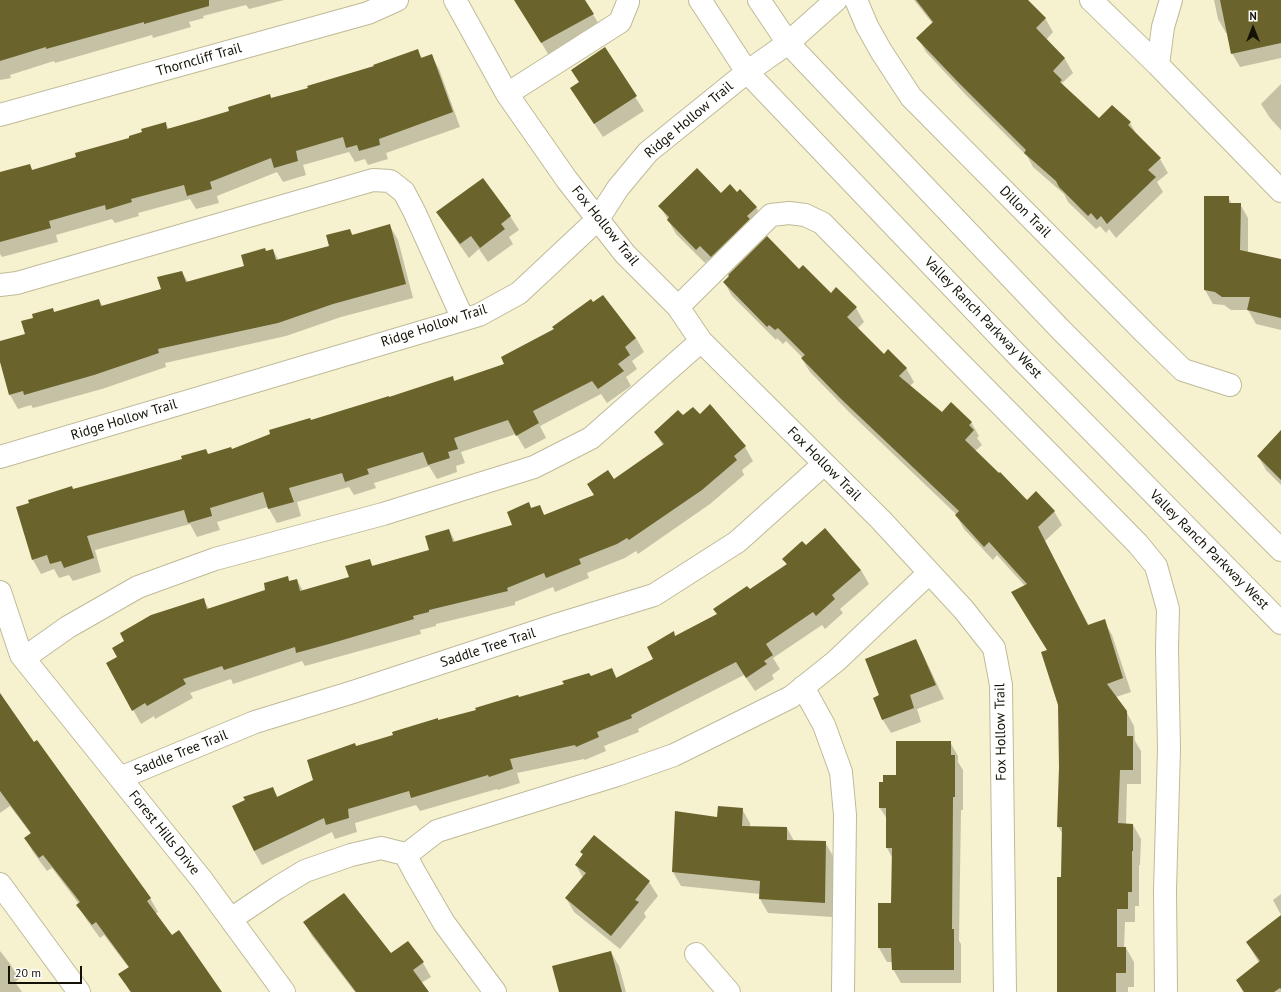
<!DOCTYPE html>
<html>
<head>
<meta charset="utf-8">
<style>
  body { margin:0 }
  #map { position:relative; width:1281px; height:992px; overflow:hidden; background:#f6f2cf; font-family:"PT Sans",sans-serif }
  canvas { display:block }
  .north { position:absolute; left:1233px; top:8px; width:40px; height:40px; -webkit-text-stroke:3px #fff; paint-order:stroke; rotate:0deg; font-size:11px; font-weight:700; line-height:16px; text-align:center; color:#141206 }
  .north::after { content:''; display:block; margin:auto; width:14px; height:18px; background:#141206; clip-path:polygon(50% 0,100% 100%,50% 72%,0 100%) }
  .scale { position:absolute; left:8px; top:966px; width:74px; height:18px; box-sizing:border-box; border:2px solid #141206; border-top:0; padding-left:5px; font-size:12px; line-height:14px; white-space:nowrap; color:#141206; -webkit-text-stroke:3px #fff; paint-order:stroke }
</style>
</head>
<body>
<div id="map">
<canvas width="1281" height="992"></canvas>
<div class="north">N</div>
<div class="scale">20 m</div>
</div>
<script>
const ctx = document.querySelector('canvas').getContext('2d');
ctx.lineJoin = 'round';
function fillPath(path, color) {
  ctx.fillStyle = color;
  ctx.fill(path, 'evenodd');
}
function shape(rows) {
  const path = new Path2D();
  for (const r of rows) {
    path.moveTo(r[0], r[1]);
    for (let i = 2; i < r.length; i += 2) path.lineTo(r[i], r[i + 1]);
  }
  return path;
}
function stroke(path, color, width, dash) {
  ctx.strokeStyle = color;
  ctx.lineWidth = width;
  ctx.lineCap = dash ? 'butt' : 'round';
  ctx.setLineDash(dash || []);
  ctx.stroke(path);
}
function drawText(font, color, halo, rows, align = 'center') {
  ctx.font = font + ' "PT Sans",sans-serif';
  ctx.lineWidth = 3;
  ctx.setLineDash([]);
  ctx.textBaseline = 'middle';
  ctx.strokeStyle = halo;
  ctx.fillStyle = color;
  for (const [text, x, y, turn = 0] of rows) {
    ctx.save();
    ctx.translate(x, y);
    ctx.rotate((+turn || 0) * Math.PI / 180);
    ctx.textAlign = isNaN(turn) ? turn : align;
    if (halo) ctx.strokeText(text, 0, 0);
    ctx.fillText(text, 0, 0);
    ctx.restore();
  }
}
fillPath(shape([
  [30,0,284,0,249,9,246,5,203,16,204,18,189,22,191,27,153,38,152,35,55,63,54,61,10,75,11,78,0,80,0,9],
  [515,0,584,0,602,29,550,57],
  [914,0,1027,0,1045,18,1053,32,1046,40,1065,59,1073,73,1062,83,1065,88,1099,120,1130,123,1138,137,1160,159,1168,173,1157,182,1163,192,1116,238,1109,229,1106,233,1100,226,1096,229,1068,202,1064,194,1033,167,1027,156,966,95,926,52,918,38,933,24],
  [1214,0,1281,0,1281,58,1240,67,1232,53,1228,33,1226,33,1218,19],
  [605,49,644,111,603,137,580,102,580,83],
  [417,50,422,58,431,55,439,69,460,127,386,153,388,159,368,165,365,159,355,162,349,152,303,165,306,175,283,182,277,172,217,196,219,203,196,209,190,199,138,213,139,216,115,223,112,219,56,235,58,242,2,257,0,254,0,173,29,165,33,171,77,157,131,138,165,123,169,129,230,111,270,96,272,99,309,88,375,67],
  [1281,84,1281,130,1270,118,1261,104],
  [737,193,756,207,764,221,719,270,708,260,705,263,676,234,660,206,721,195],
  [1228,197,1232,204,1240,204,1248,218,1248,253,1281,260,1281,330,1256,324,1248,310,1231,310,1224,305,1213,304,1205,290],
  [438,212,510,216,519,230,509,237,513,244,488,262,479,249,469,258,446,226],
  [390,226,398,240,413,298,341,317,286,336,165,363,166,367,102,389,33,408,31,405,18,409,10,395,0,359,0,342,26,335,55,313,99,300,103,307,162,290,182,272,188,282,246,267,266,252,273,250,279,261,330,247,350,230,353,235],
  [799,270,831,294,856,308,864,322,857,329,884,355,906,368,914,382,910,386,942,413,971,422,979,436,977,438,982,445,975,451,1027,501,1054,511,1062,525,1045,541,1089,626,1104,621,1112,635,1131,692,1116,697,1126,711,1134,726,1135,741,1141,751,1141,784,1127,784,1126,825,1133,825,1141,839,1140,865,1139,865,1139,906,1135,906,1135,922,1125,922,1124,948,1126,948,1134,962,1134,987,1128,987,1128,992,1058,992,1063,835,1058,826,1060,767,1059,705,1048,651,1025,586,997,555,993,560,964,529,956,515,957,515,849,412,810,372,802,359,803,358,786,341,783,344,777,338,776,340,732,296,724,282],
  [636,338,644,352,632,361,637,369,626,377,631,386,607,403,601,394,540,426,546,438,525,449,516,434,461,452,465,463,456,466,457,472,437,479,429,466,374,483,376,488,354,495,349,487,297,502,301,516,277,523,268,507,217,522,220,530,197,537,190,524,95,550,101,572,73,581,69,575,59,578,54,569,41,574,33,560,74,490,208,455,232,450,311,421,389,398,452,377,455,381],
  [699,415,745,447,753,461,742,470,744,475,710,504,638,554,636,551,625,558,587,573,589,578,555,592,553,587,515,602,515,605,436,624,436,626,420,630,421,634,305,666,302,661,233,684,231,679,190,693,193,698,155,719,154,716,141,724,107,663,118,657,203,599,209,609,267,590,287,577,290,582,297,580,303,591,350,578,369,560,373,566,430,550,449,530,456,543,514,526,529,504,532,509,539,506,545,516,595,496,613,481,663,446,655,432,683,417],
  [1281,431,1281,485,1266,470,1258,456],
  [806,546,861,570,869,584,840,609,843,613,825,629,822,625,773,658,780,669,772,675,774,679,755,691,744,675,638,729,639,732,604,746,606,751,585,760,584,759,517,773,520,783,498,790,497,789,420,811,416,805,355,823,357,832,335,839,332,832,262,865,254,851,234,806,272,788,278,797,314,781,356,747,590,677,612,669,617,678,654,660,673,633,675,637,718,615,749,590,787,565,784,559],
  [915,640,923,654,944,699,917,709,921,722,891,733,883,720,880,696],
  [0,695,34,744,150,898,158,912,155,914,172,936,220,992,130,992,120,974,129,968,104,935,100,938,86,919,78,905,79,904,52,868,47,871,33,852,25,838,31,834,10,806,0,813],
  [950,742,958,756,958,762,963,770,963,810,961,810,959,941,961,944,961,983,901,983,893,969,893,962,887,962,879,948,892,904,893,859,887,848,887,819,880,808,884,783],
  [742,809,750,823,750,828,787,828,794,841,825,842,833,856,833,917,768,913,760,899,760,894,681,886,673,872,676,812,718,818],
  [594,837,649,882,658,896,644,913,646,917,620,949,574,912,566,898,583,878,576,865,583,856,581,852],
  [1281,894,1281,915,1273,900],
  [1281,917,1281,992,1243,992,1237,981,1259,963,1247,942],
  [304,922,390,955,423,963,431,977,421,983,428,992,355,992,312,936],
  [0,951,11,965,19,979,15,982,22,992,0,992],
  [611,952,619,966,626,992,560,992]
]), '#0003');
fillPath(shape([
  [0,0,209,0,209,6,144,24,144,22,46,49,46,47,0,61],
  [514,0,585,0,594,14,541,43],
  [916,0,1028,0,1046,18,1036,28,1065,58,1053,71,1062,80,1060,82,1099,118,1112,105,1131,122,1128,125,1161,158,1148,170,1156,177,1107,224,1101,216,1097,220,1091,213,1088,216,1059,187,1056,181,1024,153,1026,150,957,81,916,38,933,22],
  [1220,0,1281,0,1281,43,1231,54],
  [605,47,637,96,594,124,570,88,579,82,571,70],
  [418,49,421,58,432,54,453,112,379,139,380,145,359,151,357,145,346,148,343,137,296,151,298,161,274,168,271,158,210,182,212,189,187,196,184,185,131,199,132,202,106,210,105,205,49,221,51,228,0,242,0,172,30,164,32,170,76,157,75,153,129,138,129,136,142,132,141,129,166,122,167,129,199,120,229,111,228,107,270,94,271,98,308,88,307,86,374,66,373,65],
  [697,168,721,193,730,184,737,192,740,189,757,207,747,216,750,219,711,257,700,246,696,250,667,220,669,217,658,206],
  [483,178,511,216,501,224,505,229,480,248,471,236,460,244,436,212],
  [1204,196,1229,196,1229,203,1241,203,1240,250,1281,259,1281,318,1247,310,1250,297,1222,297,1215,292,1204,290],
  [390,224,406,284,333,304,278,323,158,349,159,353,94,375,24,395,23,391,9,395,0,362,0,341,25,334,21,321,33,318,32,314,53,308,54,312,99,299,101,306,161,289,157,277,182,271,186,282,244,266,241,255,265,248,266,251,273,249,276,260,329,246,326,235,350,229,352,235],
  [767,236,799,269,803,265,831,293,836,287,857,307,847,317,884,354,888,349,907,368,899,376,942,412,951,402,972,422,969,425,974,430,965,440,999,473,1000,472,1027,500,1036,491,1055,511,1038,527,1088,625,1105,619,1123,678,1107,684,1127,711,1127,736,1133,736,1133,770,1120,770,1118,823,1133,824,1133,851,1132,851,1132,892,1128,892,1128,909,1117,909,1117,947,1126,947,1126,973,1116,973,1116,992,1057,992,1057,877,1061,877,1062,827,1057,827,1059,767,1058,705,1041,652,1047,650,1011,592,1027,584,989,542,984,547,955,515,959,511,840,398,801,358,805,355,778,328,775,330,769,325,767,327,723,282,729,276,728,275],
  [603,295,636,338,625,347,630,355,618,364,624,371,598,389,592,381,533,411,539,423,516,436,508,420,454,438,458,449,448,452,450,458,428,465,423,452,367,469,369,474,345,482,342,473,289,488,294,502,268,509,263,492,210,508,212,516,188,523,184,510,87,536,94,558,64,568,61,561,50,564,47,555,32,560,16,507,29,503,28,500,72,486,73,489,182,459,181,456,206,449,208,454,231,447,232,449,270,434,269,430,310,418,311,420,389,396,389,397,453,376,454,381,504,364,501,357,554,329,552,327,591,299,593,302],
  [710,404,746,446,734,456,737,460,702,490,629,540,627,538,617,544,579,559,581,564,546,578,544,573,507,588,508,591,429,610,429,612,413,616,414,619,329,644,296,653,295,647,224,670,222,666,183,679,186,684,147,706,145,703,132,711,106,663,117,657,112,648,124,641,120,633,151,615,204,598,207,609,265,590,264,583,288,576,289,581,297,579,300,591,349,577,345,566,370,559,372,566,429,550,425,536,449,529,453,542,512,525,507,512,529,502,531,508,540,505,544,515,594,495,587,484,608,470,614,479,664,444,654,432,678,410,683,415,693,407,700,414],
  [1281,430,1281,480,1257,456],
  [825,528,861,570,832,595,835,599,816,616,813,612,766,644,773,655,764,661,767,664,746,678,736,662,631,715,632,718,597,732,599,737,576,747,575,745,510,759,513,769,489,777,488,775,411,798,409,791,348,809,349,818,326,825,324,818,254,851,232,806,245,800,243,797,273,787,277,797,313,780,307,760,355,743,356,746,393,735,392,732,438,718,438,720,476,710,475,708,518,695,519,697,564,684,562,681,589,673,591,676,612,668,616,678,653,659,647,647,674,631,675,636,717,614,713,609,747,586,750,589,787,564,782,559,802,541,806,545],
  [916,639,936,685,910,695,914,708,882,720,873,698,879,695,865,659],
  [0,693,34,742,37,740,151,898,147,901,172,935,179,930,222,992,131,992,118,974,129,967,96,922,92,925,76,905,80,902,43,855,39,858,24,838,31,833,0,791],
  [896,741,951,741,951,755,955,755,955,797,953,797,952,929,954,929,954,970,892,970,891,948,878,948,878,903,891,903,892,848,886,848,886,808,879,808,879,782,883,782,883,775,896,775],
  [718,806,743,808,742,826,787,827,787,840,826,841,825,903,759,899,760,881,672,872,675,811,717,817],
  [594,835,650,881,635,900,639,902,611,936,565,898,586,873,575,865,583,854,580,852],
  [344,893,391,953,408,941,424,962,413,970,429,992,356,992,303,922],
  [1281,915,1281,989,1280,988,1274,992,1244,992,1236,980,1260,961,1246,942],
  [611,951,622,992,559,992,552,966]
]), '#6b632c');
const minor = shape([
  [455,0,507,94,567,180,625,254,678,307,701,341,881,520,964,610,994,648,1001,685,1005,992],
  [856,0,867,26,881,51,911,97,1144,332,1183,370,1230,385],
  [1091,0,1158,65,1281,191],
  [1158,65,1163,27,1171,0],
  [507,94,620,22,628,2,628,0],
  [0,115,368,13,397,0],
  [0,285,17,283,373,180,390,181,404,192,414,211,463,319],
  [678,307,771,215,789,213,805,215,822,223,1138,544,1156,566,1168,609,1167,649,1169,749,1165,890,1166,992],
  [0,457,479,315,519,293,598,219,618,188,648,152,747,72,788,43,836,0],
  [0,592,21,655,202,880,284,992],
  [24,658,68,627,138,587,215,559,383,514,534,467,591,438,701,341],
  [803,687,824,725,841,772,845,815,843,992],
  [120,778,255,722,353,692,556,625,654,595,737,542,824,464],
  [406,855,437,831,617,775,674,755,791,697,836,661,929,573],
  [0,884,79,992],
  [231,919,277,888,305,871,351,855,381,848,405,854,415,873,444,923,495,992],
  [696,954,729,992]
]);
const major = shape([
  [700,0,747,72,1022,360,1281,623],
  [759,0,788,43,1061,330,1281,550]
]);
stroke(minor, '#bfba99', 24);
stroke(major, '#bfba99', 24);
stroke(minor, '#fff', 22);
stroke(major, '#fff', 22);
drawText('14px', '#141206', '#fff', [
  ["Thorncliff Trail",199,60,-16],
  ["Ridge Hollow Trail",689,120,-40],
  ["Dillon Trail",1025,212,45],
  ["Fox Hollow Trail",605,226,51],
  ["Valley Ranch Parkway West",983,318,46],
  ["Ridge Hollow Trail",434,326,-18],
  ["Ridge Hollow Trail",124,420,-17],
  ["Fox Hollow Trail",824,464,45],
  ["Valley Ranch Parkway West",1209,550,45],
  ["Saddle Tree Trail",488,648,-18],
  ["Fox Hollow Trail",1001,732,-91],
  ["Saddle Tree Trail",181,753,-22],
  ["Forest Hills Drive",164,833,51]
]);
</script>
</body>
</html>
